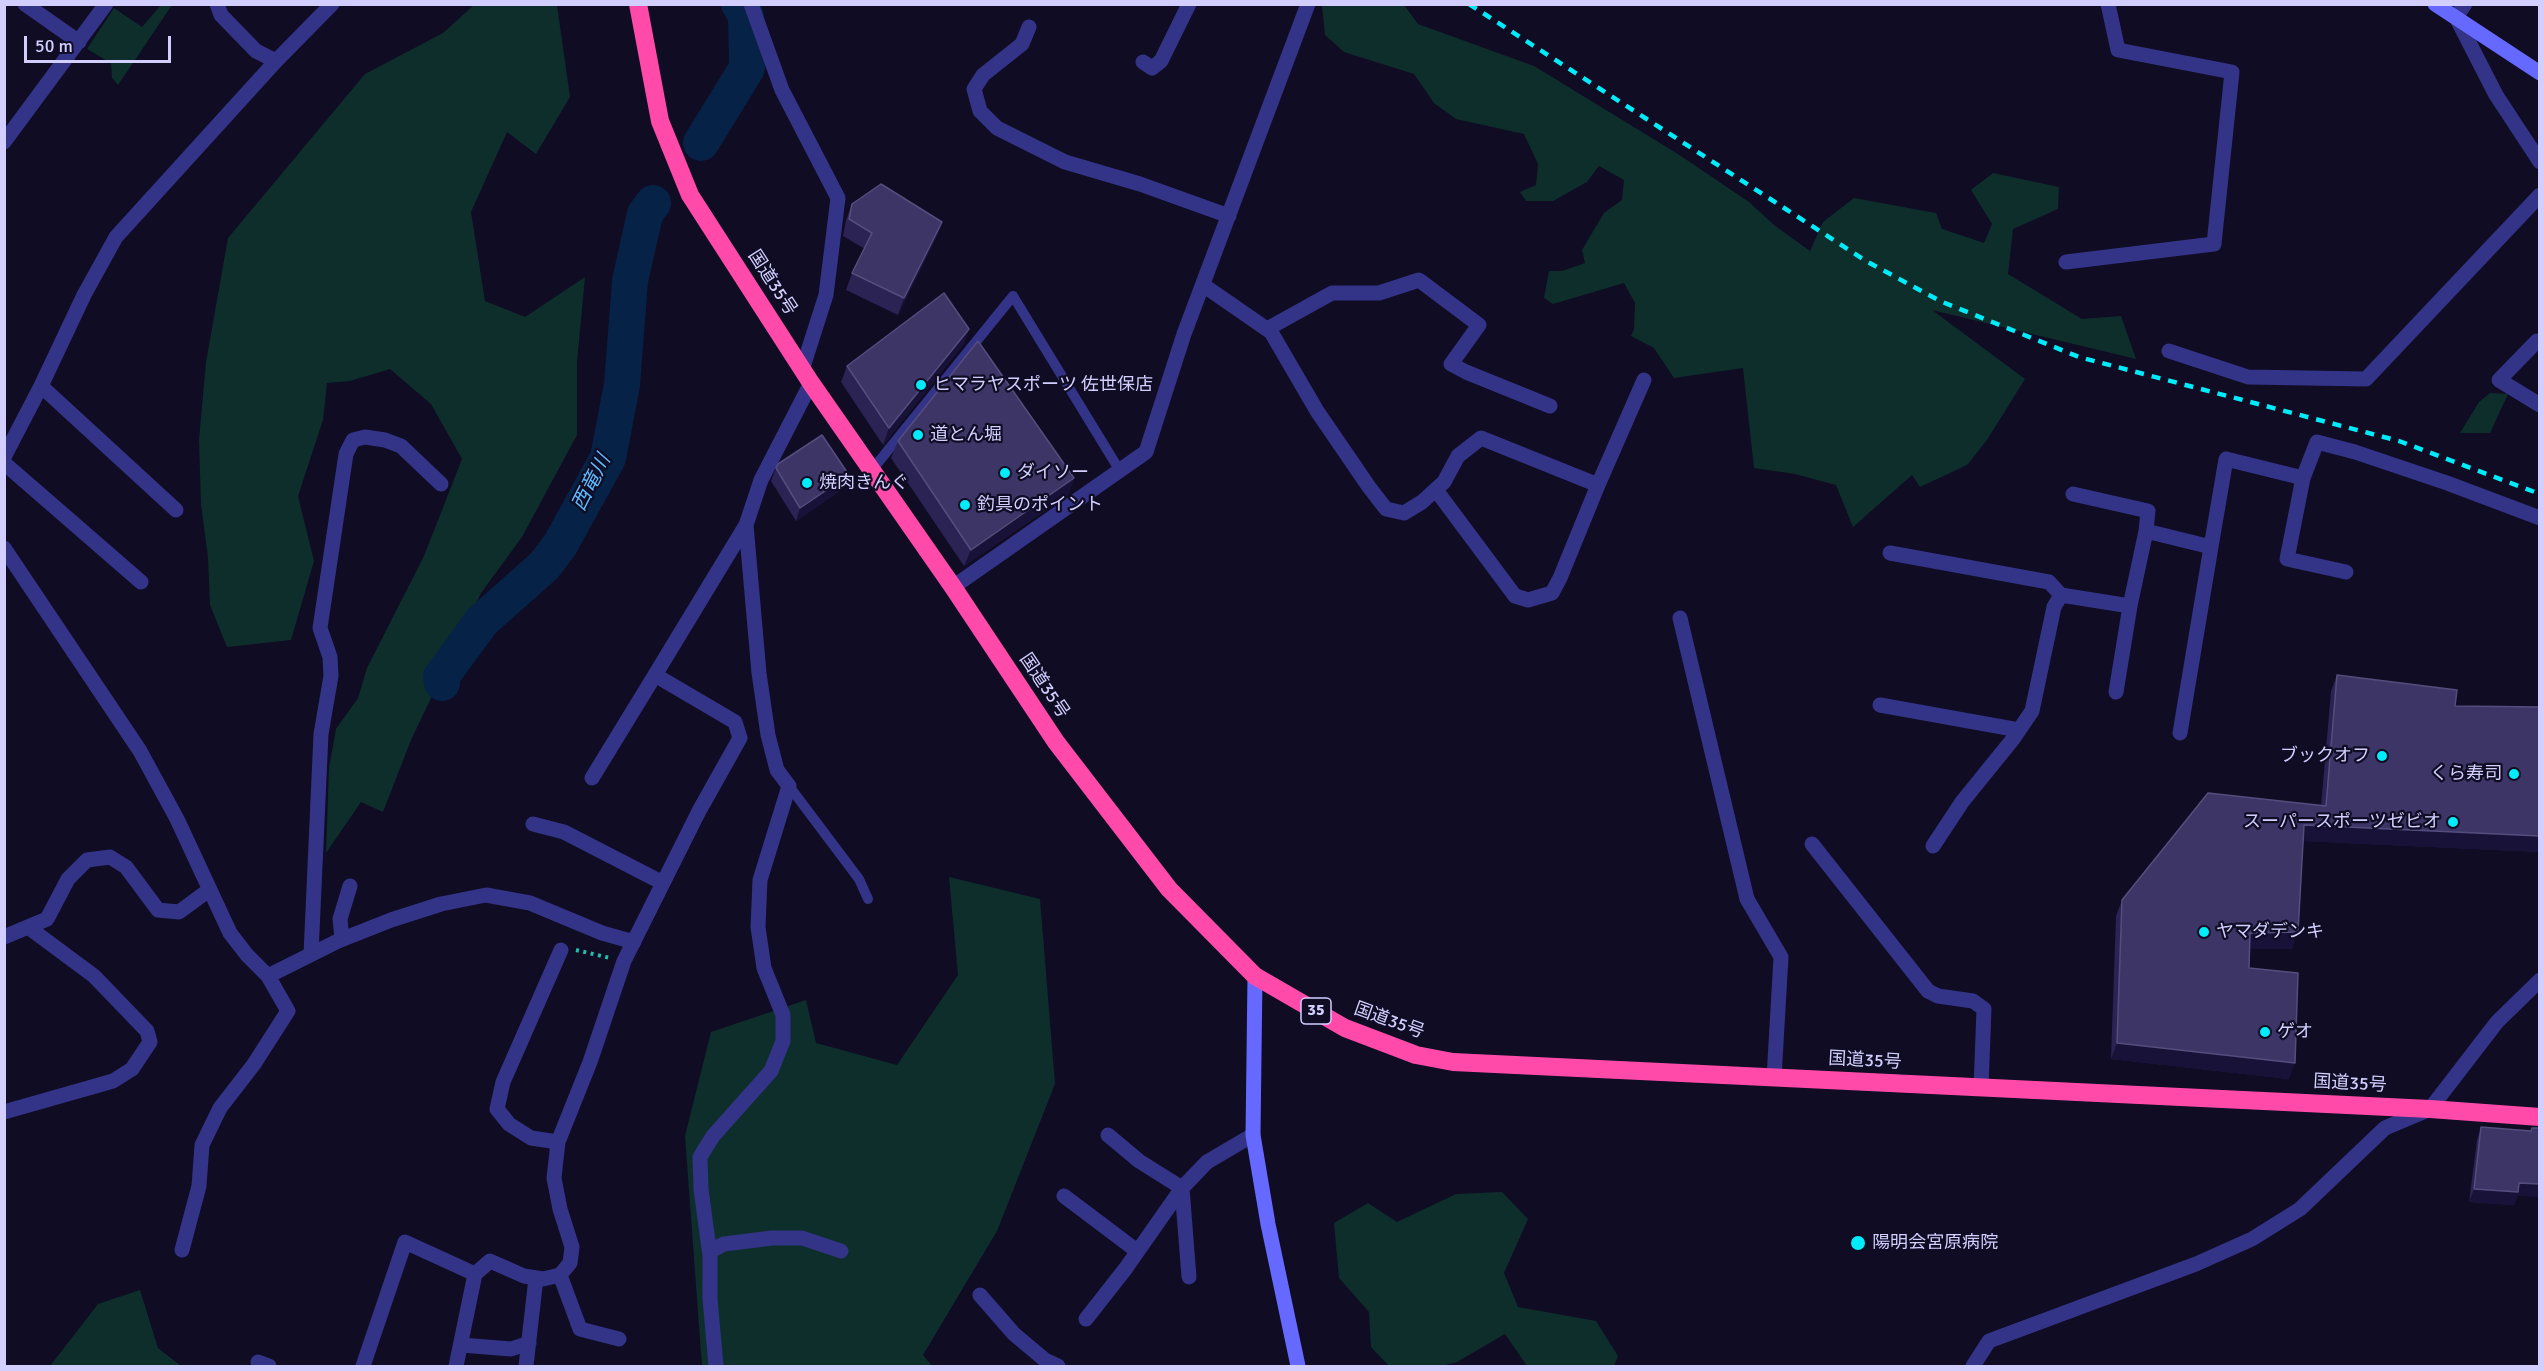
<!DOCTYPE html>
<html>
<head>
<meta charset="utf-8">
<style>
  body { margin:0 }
  #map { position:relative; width:2544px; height:1371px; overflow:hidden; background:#0f0c24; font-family:Signika,sans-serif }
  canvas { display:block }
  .frame { position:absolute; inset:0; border:6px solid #d2cfff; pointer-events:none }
  .scale { position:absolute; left:24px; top:36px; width:147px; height:27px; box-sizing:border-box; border:3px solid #d2cfff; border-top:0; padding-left:8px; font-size:18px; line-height:21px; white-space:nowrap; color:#d2cfff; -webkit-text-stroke:4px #0f0c24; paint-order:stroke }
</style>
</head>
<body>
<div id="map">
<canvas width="2544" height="1371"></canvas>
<div class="frame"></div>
<div class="scale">50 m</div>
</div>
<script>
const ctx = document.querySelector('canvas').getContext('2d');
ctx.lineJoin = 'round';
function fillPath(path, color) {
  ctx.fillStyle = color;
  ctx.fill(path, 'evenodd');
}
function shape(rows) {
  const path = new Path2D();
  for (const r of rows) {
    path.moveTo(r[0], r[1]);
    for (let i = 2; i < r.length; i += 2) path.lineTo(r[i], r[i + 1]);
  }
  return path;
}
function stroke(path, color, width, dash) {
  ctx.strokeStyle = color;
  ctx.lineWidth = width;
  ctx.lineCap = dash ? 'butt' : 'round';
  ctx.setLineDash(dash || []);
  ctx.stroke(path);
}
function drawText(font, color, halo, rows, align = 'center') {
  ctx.font = font + ' Signika,"Noto Sans JP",sans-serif';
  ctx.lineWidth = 4.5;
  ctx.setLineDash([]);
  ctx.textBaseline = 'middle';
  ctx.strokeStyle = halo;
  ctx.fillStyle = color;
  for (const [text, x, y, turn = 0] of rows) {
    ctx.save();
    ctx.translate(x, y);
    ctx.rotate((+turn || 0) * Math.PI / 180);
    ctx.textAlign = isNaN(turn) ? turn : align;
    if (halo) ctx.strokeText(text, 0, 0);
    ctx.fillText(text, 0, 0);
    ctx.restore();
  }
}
fillPath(shape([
  [161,5,172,5,118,85,112,78,111,63,87,49,114,8,142,27],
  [474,5,557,5,570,97,536,154,507,132,471,212,485,301,525,317,585,277,577,362,577,435,522,537,481,593,411,740,383,812,361,802,326,853,329,768,336,729,358,698,367,668,424,556,462,459,431,404,390,369,350,381,327,383,323,420,298,496,314,561,291,640,227,647,210,605,208,557,201,504,199,440,206,362,228,238,365,74,443,33],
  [1322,5,1404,5,1418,24,1534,66,1678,154,1749,202,1774,225,1810,251,1823,222,1854,198,1936,213,1942,229,1984,243,1992,224,1971,190,1993,173,2059,187,2058,209,2013,229,2008,274,2082,319,2121,316,2136,359,1932,310,2025,379,1987,440,1967,465,1920,487,1912,475,1853,527,1836,485,1795,474,1754,468,1743,368,1674,378,1654,348,1631,336,1634,329,1635,303,1624,283,1553,304,1544,298,1549,271,1562,271,1585,263,1582,250,1604,213,1622,200,1624,180,1599,166,1587,182,1553,201,1526,201,1520,192,1536,185,1538,164,1524,134,1456,119,1434,103,1414,74,1344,52,1325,35],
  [2490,393,2508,394,2490,433,2460,433,2479,402],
  [949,877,1040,899,1055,1084,997,1231,923,1355,932,1366,702,1366,685,1136,711,1032,806,1000,816,1043,897,1065,958,975],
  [1502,1192,1528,1219,1504,1273,1518,1307,1596,1321,1618,1356,1614,1366,1527,1366,1505,1334,1457,1362,1442,1366,1389,1366,1371,1347,1369,1312,1339,1278,1334,1223,1368,1203,1397,1222,1456,1194],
  [140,1290,158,1348,181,1366,50,1366,98,1304]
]), '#0e2e2c');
stroke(shape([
  [701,143,747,68,746,16,739,4],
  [442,683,441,677,482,621,544,566,560,545,608,458,622,385,630,281,645,214,653,203]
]), '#072247', 36);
stroke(shape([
  [576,950,610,958]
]), '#23beae', 4, [3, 4.5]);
stroke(shape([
  [872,470,1013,296,1120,471],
  [789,786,859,879,868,899]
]), '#333387', 10);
stroke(shape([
  [25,4,79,42],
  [217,4,221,15,256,51,276,61],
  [751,4,782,90,838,198,826,295,802,370],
  [2465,4,2456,17,2496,95,2540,162],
  [1029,27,1022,44,983,75,974,89,980,111,997,128,1065,162,1140,184,1229,216],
  [1143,62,1152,68,1161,61,1189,4],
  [4,142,106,4],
  [2066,262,2214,244,2232,72,2118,50,2108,4],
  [1203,285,1271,332,1317,411,1369,487,1386,509,1404,513,1422,502,1444,482,1458,456,1481,438,1598,485,1644,380],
  [1267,329,1332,293,1379,293,1419,280,1479,325,1451,364,1466,372,1550,406],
  [2537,341,2499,380,2540,405],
  [2169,351,2248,377,2366,379,2540,195],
  [41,386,176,510],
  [4,457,41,386,84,295,116,237,276,61,332,4],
  [4,463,141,582],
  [2303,478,2287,559,2346,572],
  [1436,490,1515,596,1528,600,1552,593,1560,578,1598,485],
  [2073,494,2148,511,2146,531],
  [4,548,140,751,177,819,230,933,247,955,268,976,288,1011,254,1064,220,1108,202,1145,199,1186,182,1250],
  [1890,553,2049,582,2061,595,2130,606],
  [953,587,1146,452,1184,334,1308,4],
  [1680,618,1747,899,1781,957,1774,1078],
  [2116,692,2130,606,2146,531,2211,547,2226,459,2303,478,2317,442,2355,452,2447,483,2540,518],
  [1880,705,2019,730],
  [2180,733,2211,547],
  [592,778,655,675],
  [533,824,564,832,663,883],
  [1812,844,1928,991,1938,996,1973,1001,1984,1009,1981,1088],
  [1933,846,1962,802,2013,739,2032,711,2054,607,2061,595],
  [4,937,47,919,68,879,87,860,110,857,126,867,158,910,179,912,209,890],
  [342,939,340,919,350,886],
  [311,954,321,734,331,676,330,657,320,628,346,454,353,440,365,437,385,440,401,446,441,484],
  [268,976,338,941,391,920,441,904,486,895,530,903,602,933,634,942],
  [4,1112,113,1081,132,1069,150,1042,147,1031,94,976,28,927],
  [1108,1135,1139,1161,1182,1188,1189,1277],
  [558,1142,531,1138,509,1124,497,1109,503,1082,561,950],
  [1064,1196,1137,1251],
  [710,1251,724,1244,772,1238,802,1238,841,1251],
  [560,1275,580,1329,619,1339],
  [980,1295,1014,1334,1045,1360,1058,1366],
  [1086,1319,1126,1268,1182,1188,1207,1162,1253,1135],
  [461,1345,511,1349,529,1343],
  [258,1362,269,1366],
  [363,1366,405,1242,475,1274,490,1261,524,1276,543,1279,560,1275,570,1263,572,1247,560,1209,554,1178,558,1142,590,1062,624,961,699,811,740,738,735,722,655,675,746,525,761,480,811,383],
  [456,1366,475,1274],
  [526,1366,536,1278],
  [716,1366,710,1299,710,1256,701,1189,700,1157,713,1136,771,1071,783,1041,783,1015,764,968,758,927,760,880,789,786,777,770,768,735,759,673,746,525],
  [1973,1366,1989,1341,2196,1264,2252,1239,2300,1209,2385,1128,2430,1109,2497,1022,2540,980]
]), '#333387', 15);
stroke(shape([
  [2435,4,2540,73],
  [1255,976,1253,1135,1268,1224,1298,1366]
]), '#6669ff', 15);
stroke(shape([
  [638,4,660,121,690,195,811,383,953,587,1056,742,1169,889,1255,976,1345,1028,1416,1055,1453,1062,2430,1109,2540,1117]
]), '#ff4aa9', 18);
stroke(shape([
  [1469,4,1866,261,1940,301,2079,357,2399,441,2540,494]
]), '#00ecfa', 4.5, [9, 8]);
fillPath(shape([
  [852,204,942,222,936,238,898,315,846,290,852,273,865,249,843,236,846,220],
  [969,329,963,345,883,445,841,382,847,366],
  [898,441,1074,478,1068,495,964,566,891,458],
  [776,468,849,475,844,488,796,521,771,481],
  [2337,675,2455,706,2540,852,2303,841,2292,949,2250,949,2249,968,2289,1079,2111,1059,2116,916,2122,900,2321,806,2331,691],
  [2481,1127,2530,1131,2532,1128,2540,1128,2514,1205,2469,1202,2477,1140]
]), '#2b2353');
fillPath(shape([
  [942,222,936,238,898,315,904,298],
  [969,329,963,345,883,445,889,428],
  [849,475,844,488,796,521,800,508],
  [1074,478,1068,495,964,566,971,550],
  [2304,825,2540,836,2540,852,2298,841],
  [2298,932,2292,949,2244,949,2250,933],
  [2117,1043,2295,1063,2289,1079,2111,1059],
  [2519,1183,2540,1184,2540,1197,2517,1196,2514,1205,2469,1202,2474,1189]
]), '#181238');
const building = shape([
  [881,184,942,222,904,298,852,273,872,233,849,219,852,204,881,184],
  [944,293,969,329,889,428,847,366,944,293],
  [978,341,1074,478,971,550,898,441,978,341],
  [822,435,849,475,800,508,776,468,778,464,822,435],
  [2337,675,2457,690,2455,706,2540,707,2540,836,2304,825,2298,932,2250,933,2249,968,2298,973,2295,1063,2117,1043,2122,900,2208,793,2326,806,2337,675],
  [2481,1127,2531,1131,2532,1128,2540,1128,2540,1184,2519,1183,2518,1192,2474,1189,2481,1127]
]);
fillPath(building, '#3d3565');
stroke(building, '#544e7e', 1.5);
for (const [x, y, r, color] of [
  [921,385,6,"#00ecfa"],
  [918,435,6,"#00ecfa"],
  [1005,473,6,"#00ecfa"],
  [807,483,6,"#00ecfa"],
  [965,505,6,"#00ecfa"],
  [2382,756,6,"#00ecfa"],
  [2514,774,6,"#00ecfa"],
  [2453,822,6,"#00ecfa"],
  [2204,932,6,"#00ecfa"],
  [2265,1032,6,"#00ecfa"],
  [1858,1243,8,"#00ecfa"]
]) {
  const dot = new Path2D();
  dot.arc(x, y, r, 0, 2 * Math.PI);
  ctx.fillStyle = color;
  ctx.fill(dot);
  stroke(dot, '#0f0c24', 2);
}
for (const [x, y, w] of [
  [1316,1011,30]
]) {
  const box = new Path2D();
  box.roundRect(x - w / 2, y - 13, w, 26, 4.5);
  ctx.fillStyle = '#0f0c24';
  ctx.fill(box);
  stroke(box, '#d2cfff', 1.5);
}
drawText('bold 16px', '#d2cfff', null, [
  ["35",1316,1011]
]);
drawText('18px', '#d2cfff', '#0f0c24', [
  ["国道35号",772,283,57],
  ["国道35号",1044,686,56],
  ["国道35号",1389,1021,20],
  ["国道35号",1865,1061,3],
  ["国道35号",2350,1084,3]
]);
drawText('18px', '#d2cfff', '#0f0c24', [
  ["ヒマラヤスポーツ 佐世保店",933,385],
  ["道とん堀",930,435],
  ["ダイソー",1017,473],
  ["焼肉きんぐ",819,483],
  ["釣具のポイント",977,505],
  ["ブックオフ",2370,756,"right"],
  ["くら寿司",2502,774,"right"],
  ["スーパースポーツゼビオ",2441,822,"right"],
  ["ヤマダデンキ",2216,932],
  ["ゲオ",2277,1032],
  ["陽明会宮原病院",1872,1243]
], 'left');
drawText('italic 20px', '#5dbbff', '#0f0c24', [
  ["西竜川",592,483,-63]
]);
</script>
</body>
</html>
